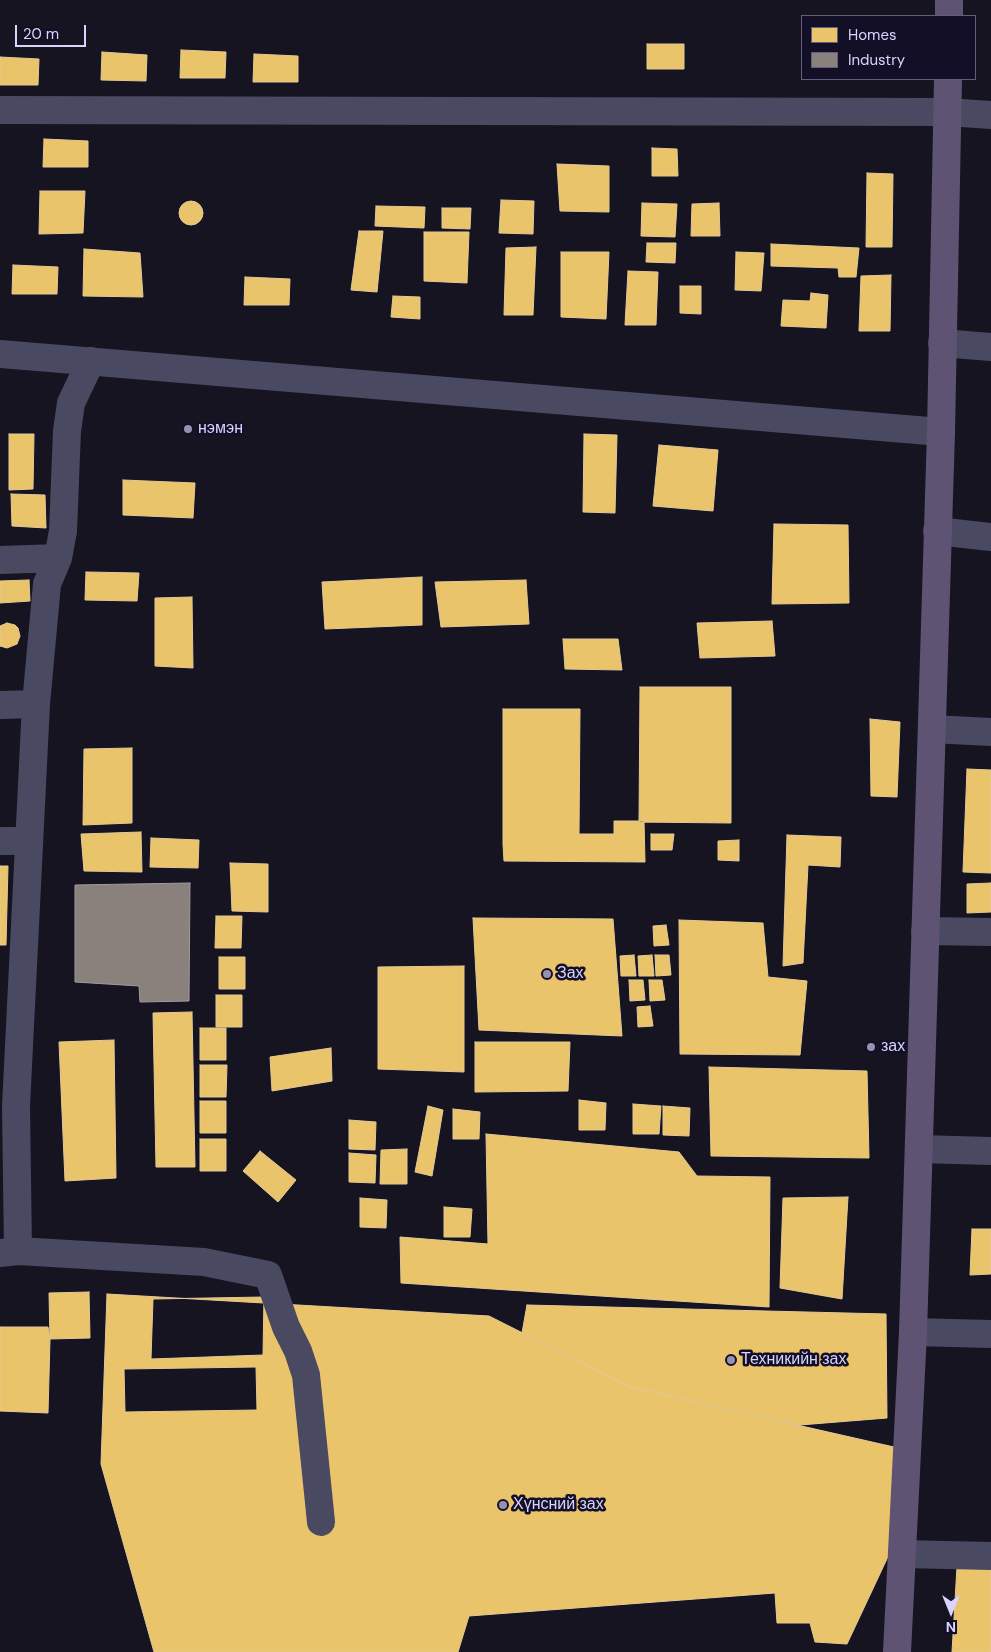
<!DOCTYPE html>
<html>
<head>
<meta charset="utf-8">
<style>
  body { margin:0 }
  #map { position:relative; width:991px; height:1652px; overflow:hidden; background:#161421; font-family:"DM Sans",sans-serif }
  canvas { display:block }
  .legend { position:absolute; left:801px; top:15px; width:175px; height:65px; box-sizing:border-box; background:#130f26; border:1px solid #625e7d; margin:0; padding:6px 9px; list-style:none; font-size:15px; color:#d9d4ff }
  .legend li { display:flex; align-items:center; gap:10px; height:25px }
  .legend b { width:25px; border:1px solid #625e7d }
  .north { position:absolute; left:926px; top:1587px; width:50px; height:50px; -webkit-text-stroke:4px #130f26; paint-order:stroke; rotate:180deg; font-size:14px; font-weight:700; line-height:20px; text-align:center; color:#d9d4ff }
  .north::after { content:''; display:block; margin:auto; width:18px; height:22px; background:#d9d4ff; clip-path:polygon(50% 0,100% 100%,50% 72%,0 100%) }
  .scale { position:absolute; left:15px; top:25px; width:71px; height:22px; box-sizing:border-box; border:2px solid #d9d4ff; border-top:0; padding-left:6px; font-size:15px; line-height:18px; white-space:nowrap; color:#d9d4ff; -webkit-text-stroke:4px #130f26; paint-order:stroke }
</style>
</head>
<body>
<div id="map">
<canvas width="991" height="1652"></canvas>
<ul class="legend">
<li><b style="height:14px;background:#e9c46a"></b>Homes</li>
<li><b style="height:14px;background:#8a817c"></b>Industry</li>
</ul>
<div class="north">N</div>
<div class="scale">20 m</div>
</div>
<script>
const ctx = document.querySelector('canvas').getContext('2d');
ctx.lineJoin = 'round';
function fillPath(path, color) {
  ctx.fillStyle = color;
  ctx.fill(path, 'evenodd');
}
function shape(rows) {
  const path = new Path2D();
  for (const r of rows) {
    if (r.length === 3) {
      path.moveTo(r[0] + r[2], r[1]);
      path.arc(r[0], r[1], r[2], 0, 2 * Math.PI);
      continue;
    }
    path.moveTo(r[0], r[1]);
    for (let i = 2; i < r.length; i += 2) path.lineTo(r[i], r[i + 1]);
  }
  return path;
}
function stroke(path, color, width, dash) {
  ctx.strokeStyle = color;
  ctx.lineWidth = width;
  ctx.lineCap = dash ? 'butt' : 'round';
  ctx.setLineDash(dash || []);
  ctx.stroke(path);
}
function drawText(font, color, halo, rows, align = 'center') {
  ctx.font = font + ' "DM Sans",sans-serif';
  ctx.lineWidth = 5;
  ctx.setLineDash([]);
  ctx.textBaseline = 'middle';
  ctx.strokeStyle = halo;
  ctx.fillStyle = color;
  for (const [text, x, y, turn = 0] of rows) {
    ctx.save();
    ctx.translate(x, y);
    ctx.rotate((+turn || 0) * Math.PI / 180);
    ctx.textAlign = isNaN(turn) ? turn : align;
    if (halo) ctx.strokeText(text, 0, 0);
    ctx.fillText(text, 0, 0);
    ctx.restore();
  }
}
const homes = shape([
  [647,44,684,44,684,69,647,69,647,44],
  [181,50,226,52,225,78,180,78,181,50],
  [102,52,147,55,146,81,101,80,102,52],
  [254,54,298,56,298,82,253,82,254,54],
  [0,57,39,59,38,85,0,85,0,57],
  [44,139,88,141,88,167,43,167,44,139],
  [652,148,677,149,678,176,652,176,652,148],
  [557,164,609,166,609,212,560,211,557,164],
  [867,173,893,174,892,247,866,247,867,173],
  [40,191,85,191,83,233,39,234,40,191],
  [501,200,534,201,533,234,499,233,501,200],
  [191,213,12],
  [642,203,677,204,675,237,641,236,642,203],
  [719,203,720,236,691,236,692,204,719,203],
  [376,206,425,207,424,228,375,226,376,206],
  [442,208,471,208,470,229,442,228,442,208],
  [359,231,383,231,377,292,351,290,359,231],
  [424,232,469,232,467,283,424,281,424,232],
  [647,243,676,243,675,263,646,262,647,243],
  [771,244,859,248,856,277,839,277,838,268,771,266,771,244],
  [536,247,533,315,504,315,506,248,536,247],
  [84,249,140,253,143,297,83,296,84,249],
  [561,252,609,252,606,319,561,317,561,252],
  [736,252,764,253,761,291,735,290,736,252],
  [13,265,58,267,57,294,12,294,13,265],
  [628,271,658,272,656,325,625,325,628,271],
  [891,275,890,331,859,331,861,276,891,275],
  [245,277,290,279,289,305,244,305,245,277],
  [680,286,701,286,701,314,680,313,680,286],
  [811,293,828,295,826,328,781,326,783,300,810,301,811,293],
  [393,296,420,297,420,319,391,317,393,296],
  [9,434,34,434,33,489,9,490,9,434],
  [584,434,617,435,615,513,583,512,584,434],
  [659,445,718,450,713,511,653,506,659,445],
  [123,480,195,483,193,518,123,515,123,480],
  [11,494,45,495,46,528,12,526,11,494],
  [774,524,848,525,849,603,772,604,774,524],
  [86,572,139,573,137,601,85,600,86,572],
  [422,577,422,625,325,629,322,582,422,577],
  [29,580,30,601,0,603,0,581,29,580],
  [526,580,529,624,441,627,435,582,526,580],
  [192,597,193,668,155,666,155,598,192,597],
  [772,621,775,656,700,658,697,623,772,621],
  [7,623,15,625,18,628,20,636,17,644,7,648,0,646,0,626,7,623],
  [563,639,618,639,622,670,565,669,563,639],
  [640,687,731,687,731,823,639,822,640,687],
  [503,709,580,709,579,834,614,834,614,821,644,821,645,862,504,861,503,844,503,709],
  [870,719,900,722,897,797,871,796,870,719],
  [132,748,132,823,83,825,84,749,132,748],
  [967,769,991,770,991,873,963,872,967,769],
  [141,832,142,872,84,871,81,834,141,832],
  [651,834,674,834,672,850,651,850,651,834],
  [787,835,841,837,840,867,808,865,803,963,783,966,787,835],
  [151,838,199,840,198,868,150,867,151,838],
  [739,840,739,861,718,860,718,841,739,840],
  [230,863,268,864,268,912,232,911,230,863],
  [0,866,8,866,6,945,0,945,0,866],
  [991,883,991,912,967,913,967,884,991,883],
  [216,916,242,916,241,948,215,948,216,916],
  [473,918,613,919,622,1036,479,1030,473,918],
  [679,920,763,923,768,977,807,981,800,1055,680,1054,679,920],
  [666,925,669,945,654,946,653,926,666,925],
  [634,955,636,976,621,976,620,956,634,955],
  [652,955,654,976,639,976,638,956,652,955],
  [655,955,669,955,671,975,656,976,655,955],
  [219,957,245,957,245,989,219,989,219,957],
  [464,966,464,1072,378,1069,378,967,464,966],
  [629,980,643,980,645,1000,630,1001,629,980],
  [649,980,662,980,665,1000,650,1001,649,980],
  [216,995,242,995,242,1027,216,1027,216,995],
  [650,1006,653,1026,638,1027,637,1007,650,1006],
  [192,1012,195,1167,156,1167,153,1013,192,1012],
  [200,1028,226,1028,226,1060,200,1060,200,1028],
  [114,1040,116,1178,65,1181,59,1042,114,1040],
  [475,1042,570,1042,568,1091,475,1092,475,1042],
  [331,1048,332,1081,272,1091,270,1057,331,1048],
  [200,1065,227,1065,226,1097,200,1097,200,1065],
  [709,1067,867,1071,869,1158,711,1156,709,1067],
  [579,1100,606,1103,605,1130,579,1130,579,1100],
  [200,1101,226,1101,226,1133,200,1133,200,1101],
  [633,1104,661,1106,659,1134,633,1134,633,1104],
  [428,1106,443,1110,432,1176,415,1172,428,1106],
  [663,1106,690,1108,689,1136,663,1135,663,1106],
  [453,1109,480,1112,479,1139,453,1139,453,1109],
  [349,1120,376,1122,375,1150,349,1149,349,1120],
  [486,1134,679,1152,697,1176,770,1177,769,1307,401,1283,400,1237,488,1244,486,1134],
  [200,1139,226,1139,226,1171,200,1171,200,1139],
  [407,1149,407,1184,380,1184,381,1150,407,1149],
  [260,1151,296,1180,278,1202,243,1171,260,1151],
  [349,1153,376,1155,375,1183,349,1182,349,1153],
  [848,1197,842,1299,780,1288,783,1198,848,1197],
  [360,1198,387,1200,386,1228,360,1227,360,1198],
  [444,1207,472,1209,470,1237,444,1237,444,1207],
  [972,1229,991,1229,991,1274,970,1275,972,1229],
  [89,1292,90,1338,50,1339,49,1293,89,1292],
  [107,1294,489,1316,630,1387,894,1447,893,1546,847,1644,815,1642,810,1623,777,1623,775,1593,469,1616,458,1652,154,1652,101,1464,107,1294],
  [264,1297,263,1355,151,1359,153,1299,264,1297],
  [527,1305,886,1314,887,1418,800,1425,630,1387,522,1333,527,1305],
  [0,1327,48,1327,50,1339,48,1413,0,1411,0,1327],
  [256,1367,257,1410,125,1412,124,1369,256,1367],
  [957,1567,991,1569,991,1652,952,1652,957,1567]
]);
fillPath(homes, '#e9c46a');
stroke(homes, '#e4c997', 1);
const industry = shape([
  [190,883,189,1001,140,1002,139,986,75,982,75,885,190,883]
]);
fillPath(industry, '#8a817c');
stroke(industry, '#a29aa3', 1);
stroke(shape([
  [0,110,947,112,991,115],
  [942,343,991,347],
  [0,354,941,432],
  [937,531,991,537],
  [0,560,58,558],
  [0,705,36,704],
  [932,729,991,732],
  [0,841,19,841],
  [925,931,991,932],
  [919,1149,991,1151],
  [18,1251,16,1106,36,704,47,584,58,558,63,531,67,431,71,403,91,361],
  [0,1253,18,1251,204,1262,268,1275,286,1327,298,1351,306,1375,321,1522],
  [913,1332,991,1334],
  [902,1554,991,1556]
]), '#4a4962', 28);
stroke(shape([
  [949,16,949,0],
  [897,1652,913,1332,941,432,948,79]
]), '#5e5373', 28);
for (const [x, y, r, color] of [
  [188,429,5,"#9591b1"],
  [547,974,5,"#9591b1"],
  [871,1047,5,"#9591b1"],
  [731,1360,5,"#9591b1"],
  [503,1505,5,"#9591b1"]
]) {
  const dot = new Path2D();
  dot.arc(x, y, r, 0, 2 * Math.PI);
  ctx.fillStyle = color;
  ctx.fill(dot);
  stroke(dot, '#130f26', 2);
}
drawText('16px', '#d9d4ff', '#130f26', [
  ["нэмэн",198,429],
  ["Зах",557,974],
  ["зах",881,1047],
  ["Техникийн зах",741,1360],
  ["Хүнсний зах",513,1505]
], 'left');
</script>
</body>
</html>
